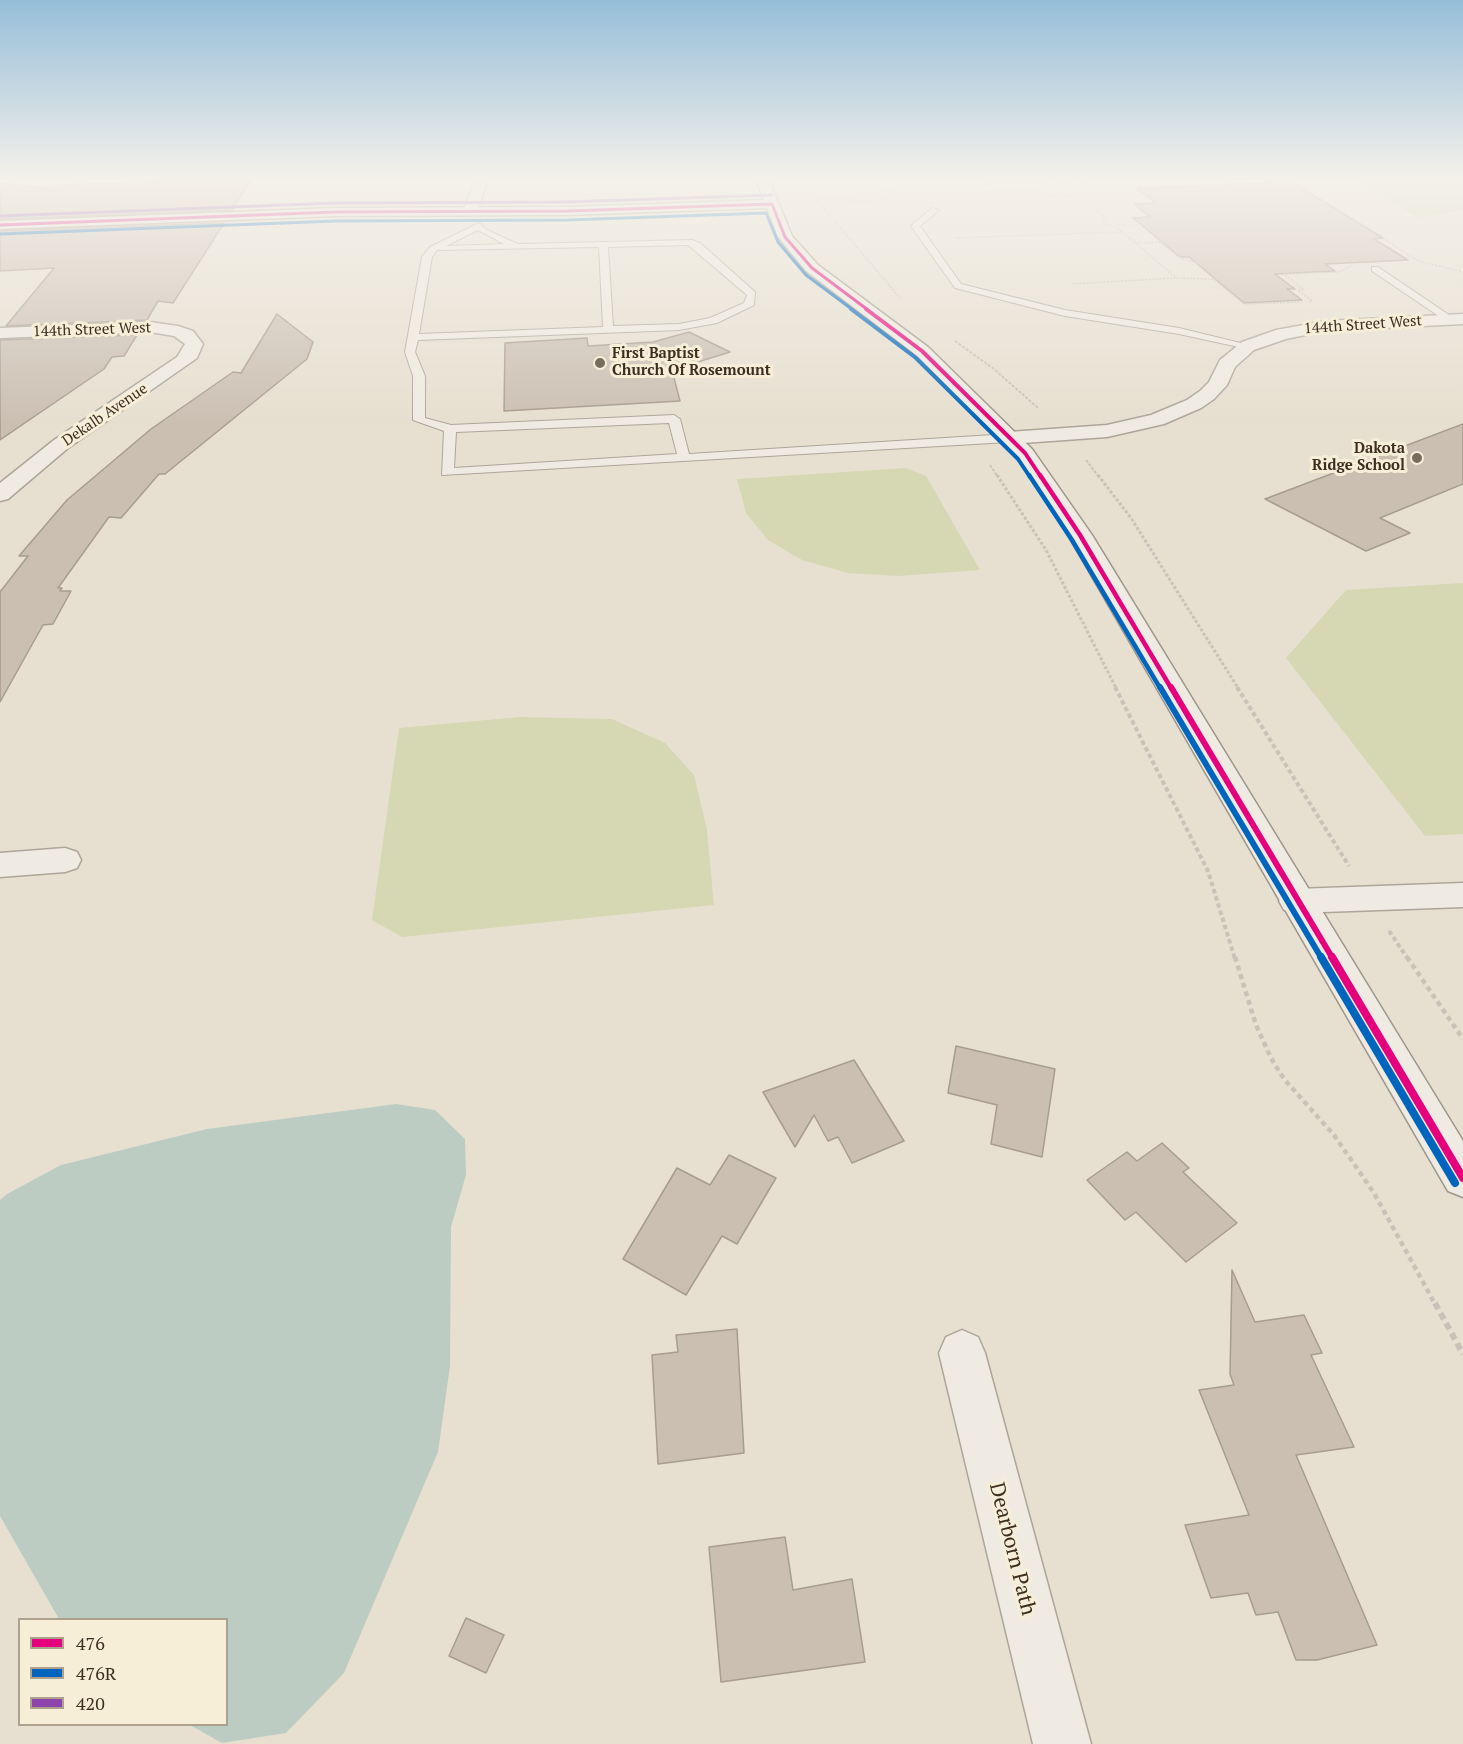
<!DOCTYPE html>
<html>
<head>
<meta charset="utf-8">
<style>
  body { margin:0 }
  #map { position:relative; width:1463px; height:1744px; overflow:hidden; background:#e7e0d1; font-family:"PT Serif",serif }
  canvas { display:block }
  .legend { position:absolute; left:18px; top:1618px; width:210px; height:108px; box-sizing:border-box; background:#f7eed8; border:2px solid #ada18e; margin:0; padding:8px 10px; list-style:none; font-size:18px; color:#3d2e20 }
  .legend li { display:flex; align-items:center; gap:12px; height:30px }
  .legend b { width:30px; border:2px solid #ada18e }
</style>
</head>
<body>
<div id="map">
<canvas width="1463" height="1744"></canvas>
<ul class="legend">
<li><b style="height:8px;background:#e5007d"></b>476</li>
<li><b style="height:8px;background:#0065bd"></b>476R</li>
<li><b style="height:8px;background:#8e44ad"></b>420</li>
</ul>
</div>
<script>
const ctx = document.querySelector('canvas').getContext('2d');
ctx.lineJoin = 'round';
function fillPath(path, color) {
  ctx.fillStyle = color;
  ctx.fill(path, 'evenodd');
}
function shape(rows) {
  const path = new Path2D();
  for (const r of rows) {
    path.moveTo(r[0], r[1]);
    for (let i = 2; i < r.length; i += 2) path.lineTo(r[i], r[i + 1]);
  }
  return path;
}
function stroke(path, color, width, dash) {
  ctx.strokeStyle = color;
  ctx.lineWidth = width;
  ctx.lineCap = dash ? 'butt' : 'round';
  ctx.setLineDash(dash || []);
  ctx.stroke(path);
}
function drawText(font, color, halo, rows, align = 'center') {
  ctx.font = font + ' "PT Serif",serif';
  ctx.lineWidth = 6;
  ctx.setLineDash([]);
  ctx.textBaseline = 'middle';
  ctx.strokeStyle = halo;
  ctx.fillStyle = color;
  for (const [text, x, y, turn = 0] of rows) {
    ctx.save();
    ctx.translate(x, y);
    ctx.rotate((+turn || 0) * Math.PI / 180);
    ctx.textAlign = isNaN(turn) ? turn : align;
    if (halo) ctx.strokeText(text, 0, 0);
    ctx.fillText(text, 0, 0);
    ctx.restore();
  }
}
fillPath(shape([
  [1460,180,1463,182,1463,210,1419,218,1358,183],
  [906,468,926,476,980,570,898,576,848,573,802,560,768,540,746,513,737,479],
  [1463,583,1463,834,1425,836,1286,658,1346,590],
  [520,717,612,719,665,743,694,775,707,830,714,905,402,937,372,920,399,728]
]), '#d6d7b3');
fillPath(shape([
  [396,1104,435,1110,465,1139,466,1175,451,1227,450,1366,438,1452,344,1673,286,1733,222,1743,190,1725,226,1724,226,1620,59,1619,0,1516,0,1200,7,1194,61,1165,130,1148,207,1129]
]), '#bcccc2');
const building = shape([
  [201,180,251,180,232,210,0,219,0,183,55,189,60,185,201,180],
  [1292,182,1383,238,1374,239,1408,260,1325,264,1335,271,1275,274,1295,289,1287,289,1302,300,1244,303,1189,257,1180,257,1133,218,1150,217,1134,204,1156,203,1136,188,1292,182],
  [224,223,173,303,158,301,147,320,6,326,54,268,0,271,0,231,224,223],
  [277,314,313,342,307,359,165,474,159,474,121,518,109,517,58,588,62,588,60,591,71,591,53,624,43,625,0,702,0,592,28,556,19,556,67,500,151,429,233,372,241,373,277,314],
  [689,332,730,352,672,370,680,401,504,411,505,343,587,338,588,346,653,342,689,332],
  [137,335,124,356,112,357,104,369,0,440,0,340,137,335],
  [1463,424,1463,484,1380,518,1410,533,1366,551,1265,499,1463,424],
  [956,1046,1055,1069,1042,1157,991,1144,997,1105,948,1093,956,1046],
  [854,1060,904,1141,852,1163,838,1137,828,1141,814,1115,795,1147,763,1092,854,1060],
  [1162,1143,1189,1168,1183,1172,1237,1223,1186,1262,1136,1212,1125,1220,1087,1180,1127,1152,1137,1161,1162,1143],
  [729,1155,776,1178,737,1244,722,1236,686,1295,623,1259,677,1168,710,1185,729,1155],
  [1232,1270,1255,1322,1304,1315,1322,1353,1311,1355,1354,1447,1296,1455,1377,1645,1317,1660,1296,1660,1278,1612,1256,1615,1248,1593,1211,1598,1185,1525,1249,1515,1199,1390,1234,1385,1230,1374,1232,1270],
  [737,1329,744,1453,658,1464,652,1355,678,1352,676,1335,737,1329],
  [785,1537,793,1590,852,1579,865,1662,721,1682,709,1547,785,1537],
  [466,1618,504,1635,486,1673,449,1656,466,1618]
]);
fillPath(building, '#cbbfb2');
stroke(building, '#a89c90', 1.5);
const lane = shape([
  [932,208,939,210,920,226,961,284,1065,310,1179,328,1253,346,1248,349,1179,334,1065,316,955,288,911,226,932,208],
  [479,223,487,230,518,244,692,240,700,243,755,292,754,305,717,323,679,330,418,340,415,352,425,376,425,418,451,425,674,415,680,419,689,454,1009,434,1015,438,1009,442,442,475,444,431,413,420,413,376,405,352,422,257,430,247,479,223],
  [478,230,504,244,446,246,478,230],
  [688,245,747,295,744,303,710,318,679,324,613,326,608,247,688,245],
  [599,247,603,327,419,334,432,257,437,250,599,247],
  [669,423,677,454,454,468,456,432,669,423],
  [1372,267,1378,267,1455,319,1446,321,1372,271,1372,267]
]);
const street = shape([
  [475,180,488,180,477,211,470,215,463,211,475,180],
  [1463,314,1463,324,1325,331,1286,339,1254,350,1235,367,1227,385,1214,399,1201,408,1164,424,1107,437,1009,444,1002,442,999,438,1002,434,1009,432,1107,425,1151,415,1187,400,1200,391,1209,382,1220,360,1242,342,1276,330,1325,321,1463,314],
  [150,322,178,326,193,331,203,344,197,358,68,448,8,499,0,501,0,483,54,440,177,357,185,344,174,336,150,332,0,338,0,328,150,322],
  [65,848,77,852,81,860,77,868,65,872,0,877,0,853,65,848],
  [1463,883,1463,907,1296,913,1284,910,1279,901,1284,892,1296,889,1463,883],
  [962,1330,978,1337,985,1353,1091,1744,1033,1744,939,1353,946,1337,962,1330]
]);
const secondary = shape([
  [756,180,769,180,792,236,818,265,928,347,1032,449,1092,535,1463,1141,1463,1197,1448,1191,1068,535,1017,457,916,355,806,271,778,237,767,208,567,215,335,216,0,229,0,221,335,208,567,207,764,200,756,180]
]);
stroke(lane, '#ada599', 2);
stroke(street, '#ada599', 3);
stroke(secondary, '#9c958a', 3);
stroke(shape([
  [805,180,815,198,900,298],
  [1322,180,1340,189],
  [1264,183,1260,181,1301,180],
  [948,193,1026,190,1052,196,1079,195,1102,215,1105,224,1117,227,1176,278,1071,284],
  [1079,195,1081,185,1087,181],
  [817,198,848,200,900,187,1120,180],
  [848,200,863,201,917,194],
  [1152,221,1175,241,1160,242,1178,257,1203,265,1220,278,1213,279,1244,304,1302,302],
  [1115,225,1154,225],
  [955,238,1121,232],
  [1383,238,1418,261,1463,272],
  [1137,243,1160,242],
  [1176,278,1213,279],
  [1309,301,1312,301,1298,290,1304,290,1284,274,1339,272,1351,266]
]), '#c8c2b9', 1.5, [2, 1.5]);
stroke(shape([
  [955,341,994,369,1038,408],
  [1086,460,1099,477],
  [990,465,998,477]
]), '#c8c2b9', 2, [3, 1.5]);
stroke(shape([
  [997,475,1046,550,1116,688],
  [1098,475,1131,518,1238,688]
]), '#c8c2b9', 3, [3, 2]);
stroke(shape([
  [1115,687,1208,871,1235,959],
  [1237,687,1349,866],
  [1389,931,1408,959]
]), '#c8c2b9', 4, [4.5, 3]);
stroke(shape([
  [1235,957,1256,1025,1271,1058,1284,1079,1334,1135,1374,1193,1435,1304],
  [1407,957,1463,1039]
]), '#c8c2b9', 4.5, [5, 4]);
stroke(shape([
  [1435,1303,1463,1354]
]), '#c8c2b9', 6, [7, 4.5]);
fillPath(lane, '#efebe3');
fillPath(street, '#efebe3');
fillPath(secondary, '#efebe3');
stroke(shape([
  [0,225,335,212,567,211,772,204,785,237,812,268,868,310]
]), '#e5007d', 3);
stroke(shape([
  [866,309,922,351,1025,453,1041,477]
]), '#e5007d', 4);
stroke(shape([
  [1040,475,1080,535,1171,688]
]), '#e5007d', 4.5);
stroke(shape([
  [1171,687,1333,959]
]), '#e5007d', 6);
stroke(shape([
  [1332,957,1463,1178]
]), '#e5007d', 8);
stroke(shape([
  [0,234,335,221,567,220,766,213,778,242,806,275,853,310]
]), '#0065bd', 3);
stroke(shape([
  [851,309,916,358,1018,459,1030,477]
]), '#0065bd', 4);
stroke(shape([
  [1029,475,1072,540,1160,688]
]), '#0065bd', 4.5);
stroke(shape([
  [1160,687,1322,959]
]), '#0065bd', 6);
stroke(shape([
  [1321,957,1455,1183]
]), '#0065bd', 8);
stroke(shape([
  [0,216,335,203,567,202,772,195]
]), '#8e44ad', 3);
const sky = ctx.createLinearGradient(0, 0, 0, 424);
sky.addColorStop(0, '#96bed9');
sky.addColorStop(0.42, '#f4f1ea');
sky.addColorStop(1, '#f4f1ea00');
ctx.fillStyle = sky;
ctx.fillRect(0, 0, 1463, 424);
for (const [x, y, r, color] of [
  [600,363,6,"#786c5e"],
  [1417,458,6,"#786c5e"]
]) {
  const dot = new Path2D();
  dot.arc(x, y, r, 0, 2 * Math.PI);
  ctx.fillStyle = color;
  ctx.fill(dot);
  stroke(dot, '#f7eed8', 2);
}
drawText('15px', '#3d2e20', '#f7eed8', [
  ["144th Street West",1363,325,-4],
  ["144th Street West",92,330,-2],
  ["Dekalb Avenue",105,415,-34]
]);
drawText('bold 15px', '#3d2e20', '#f7eed8', [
  ["First Baptist",612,354],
  ["Church Of Rosemount",612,371],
  ["Dakota",1405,449,"right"],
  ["Ridge School",1405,466,"right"]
], 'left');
drawText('21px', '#3d2e20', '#f7eed8', [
  ["Dearborn Path",1012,1549,76]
]);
</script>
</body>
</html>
